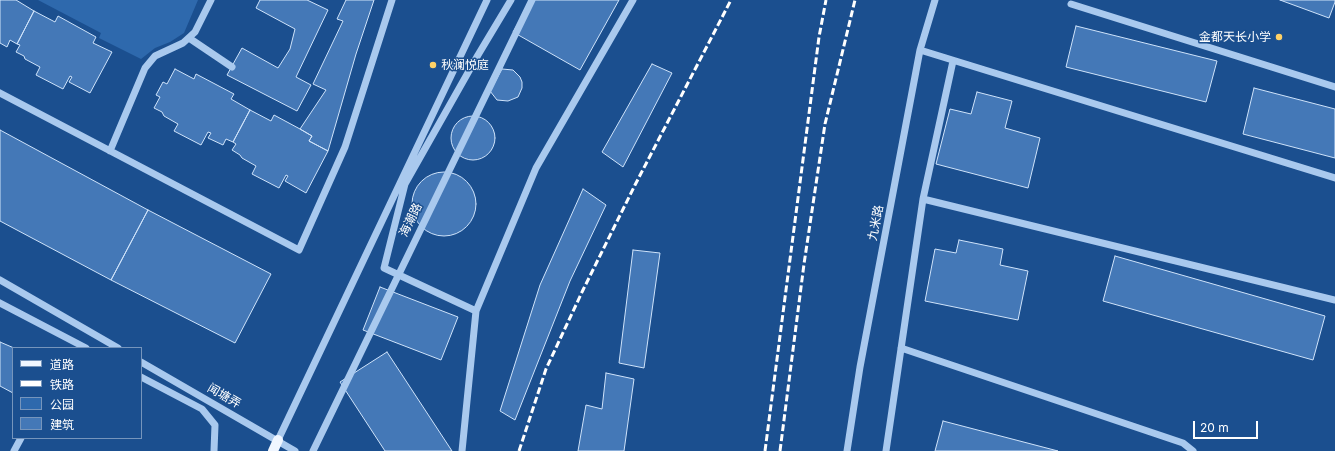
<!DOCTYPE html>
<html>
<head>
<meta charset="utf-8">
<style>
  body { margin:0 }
  #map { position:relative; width:1335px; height:451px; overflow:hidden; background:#1b4f8f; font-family:Inter,"Noto Sans SC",sans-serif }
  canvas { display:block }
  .legend { position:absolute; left:12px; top:347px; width:130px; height:92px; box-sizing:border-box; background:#1b4f8f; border:1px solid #7695bc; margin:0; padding:5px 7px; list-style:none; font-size:12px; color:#fff }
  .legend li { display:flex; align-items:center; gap:8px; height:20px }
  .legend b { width:20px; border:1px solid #7695bc }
  .scale { position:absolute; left:1193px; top:421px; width:65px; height:18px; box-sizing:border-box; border:2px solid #fff; border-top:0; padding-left:5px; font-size:12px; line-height:14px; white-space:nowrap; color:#fff; -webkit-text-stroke:3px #1b4f8f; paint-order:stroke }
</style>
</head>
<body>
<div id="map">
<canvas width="1335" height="451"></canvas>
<ul class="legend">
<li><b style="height:5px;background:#f0f6ff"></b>道路</li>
<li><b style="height:5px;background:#fff"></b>铁路</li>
<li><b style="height:11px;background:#2e69ad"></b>公园</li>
<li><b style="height:11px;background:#4478b7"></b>建筑</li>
</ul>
<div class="scale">20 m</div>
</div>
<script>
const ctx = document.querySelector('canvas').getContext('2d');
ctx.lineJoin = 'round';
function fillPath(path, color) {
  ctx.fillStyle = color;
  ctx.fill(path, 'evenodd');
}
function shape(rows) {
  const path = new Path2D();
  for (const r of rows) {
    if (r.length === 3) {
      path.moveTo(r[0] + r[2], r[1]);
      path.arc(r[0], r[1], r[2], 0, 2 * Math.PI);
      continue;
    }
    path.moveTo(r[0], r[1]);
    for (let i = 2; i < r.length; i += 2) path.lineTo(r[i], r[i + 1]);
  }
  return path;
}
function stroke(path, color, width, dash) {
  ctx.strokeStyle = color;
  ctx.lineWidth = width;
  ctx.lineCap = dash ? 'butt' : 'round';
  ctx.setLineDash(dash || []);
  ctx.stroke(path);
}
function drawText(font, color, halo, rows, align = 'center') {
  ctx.font = font + ' Inter,"Noto Sans SC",sans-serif';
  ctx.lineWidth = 3;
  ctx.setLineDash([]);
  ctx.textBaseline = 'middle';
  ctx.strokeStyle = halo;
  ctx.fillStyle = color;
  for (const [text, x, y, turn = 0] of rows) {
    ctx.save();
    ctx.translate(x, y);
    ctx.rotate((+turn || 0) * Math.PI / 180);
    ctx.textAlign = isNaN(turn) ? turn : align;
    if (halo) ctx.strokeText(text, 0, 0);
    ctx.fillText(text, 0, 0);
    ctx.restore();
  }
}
fillPath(shape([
  [38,0,198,0,184,33,170,42,155,48,141,59,99,38,101,33]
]), '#2e69ad');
const building = shape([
  [0,0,16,0,34,11,17,44,10,40,7,47,0,43,0,0],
  [260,0,307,0,328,10,296,77,311,85,297,111,227,75,242,48,278,68,290,49,295,29,256,8,260,0],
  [346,0,374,0,356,54,328,151,309,141,312,136,300,129,326,90,313,84,343,21,337,19,346,0],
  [532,0,619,0,580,70,513,32,532,0],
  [1280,0,1335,0,1335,2,1329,18,1280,0],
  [34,11,55,22,58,16,96,37,93,43,112,52,90,93,69,82,72,77,70,76,63,89,36,75,40,67,25,59,24,56,16,52,20,45,17,44,34,11],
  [1076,26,1217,61,1206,102,1066,67,1076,26],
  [652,64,672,73,623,167,602,152,652,64],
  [175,69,194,79,196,74,234,94,231,99,250,110,233,142,226,139,223,145,208,138,211,133,208,132,201,145,174,131,178,124,164,116,162,112,154,108,160,97,156,95,163,82,167,84,175,69],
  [502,69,513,70,520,77,522,82,522,88,518,97,508,101,497,100,490,91,502,69],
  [1254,88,1335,109,1335,158,1243,134,1254,88],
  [977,92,1012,101,1005,128,1040,138,1028,188,936,164,950,109,971,114,977,92],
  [250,110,271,121,274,115,300,129,312,136,309,141,328,151,306,193,285,181,288,176,286,175,279,188,252,174,256,166,242,158,240,155,232,150,236,144,233,142,250,110],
  [473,138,22],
  [0,130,148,210,111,280,0,221,0,130],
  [444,204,32],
  [583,189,606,205,570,281,515,420,500,411,540,285,583,189],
  [148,210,271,274,235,343,111,280,148,210],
  [959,240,1003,249,1000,265,1028,271,1018,320,925,301,935,249,956,253,959,240],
  [633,250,660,253,644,368,619,363,633,250],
  [1115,256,1325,316,1313,360,1103,301,1115,256],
  [380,287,458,317,441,360,363,330,380,287],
  [0,342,14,348,13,393,0,386,0,342],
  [387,352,452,451,385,451,340,382,387,352],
  [606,373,634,379,624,451,578,451,586,405,602,409,606,373],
  [943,421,1058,451,935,451,943,421]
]);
fillPath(building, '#4478b7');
stroke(building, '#cfe3fa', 1);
stroke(shape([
  [1071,4,1335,87],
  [189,38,232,67],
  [920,50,1335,178],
  [0,93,299,250,345,147,392,0],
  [110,151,145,68,155,56,183,43,195,32,211,0],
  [923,199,1335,300],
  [0,280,118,348],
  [0,303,86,348],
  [476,311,384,268,405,184,478,55,511,0],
  [901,348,1183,443,1193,451],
  [141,362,295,451],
  [141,377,202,409,215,425,214,451],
  [278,440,487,0],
  [14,451,21,438],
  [313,451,532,0],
  [462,451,476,311,536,168,633,0],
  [847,451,860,367,920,50,935,0],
  [886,451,923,199,953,61]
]), '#a9c9ee', 7);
stroke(shape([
  [273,451,278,440]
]), '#f0f6ff', 10);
stroke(shape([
  [519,451,546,369,583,290,635,185,731,0],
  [765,451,819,37,826,0],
  [780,451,804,264,825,124,855,0]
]), '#fff', 3, [7, 3]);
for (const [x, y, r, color] of [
  [1279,37,4,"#ffd166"],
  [433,65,4,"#ffd166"]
]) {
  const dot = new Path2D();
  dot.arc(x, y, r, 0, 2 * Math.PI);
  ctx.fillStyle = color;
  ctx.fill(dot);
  stroke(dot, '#1b4f8f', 1.5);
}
drawText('12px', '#fff', '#1b4f8f', [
  ["金都天长小学",1271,37],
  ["秋澜悦庭",441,65,"left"]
], 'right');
drawText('12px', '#fff', '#1b4f8f', [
  ["海潮路",411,220,-64],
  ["九米路",876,223,-79],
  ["闻塘弄",224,396,30]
]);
</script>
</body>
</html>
